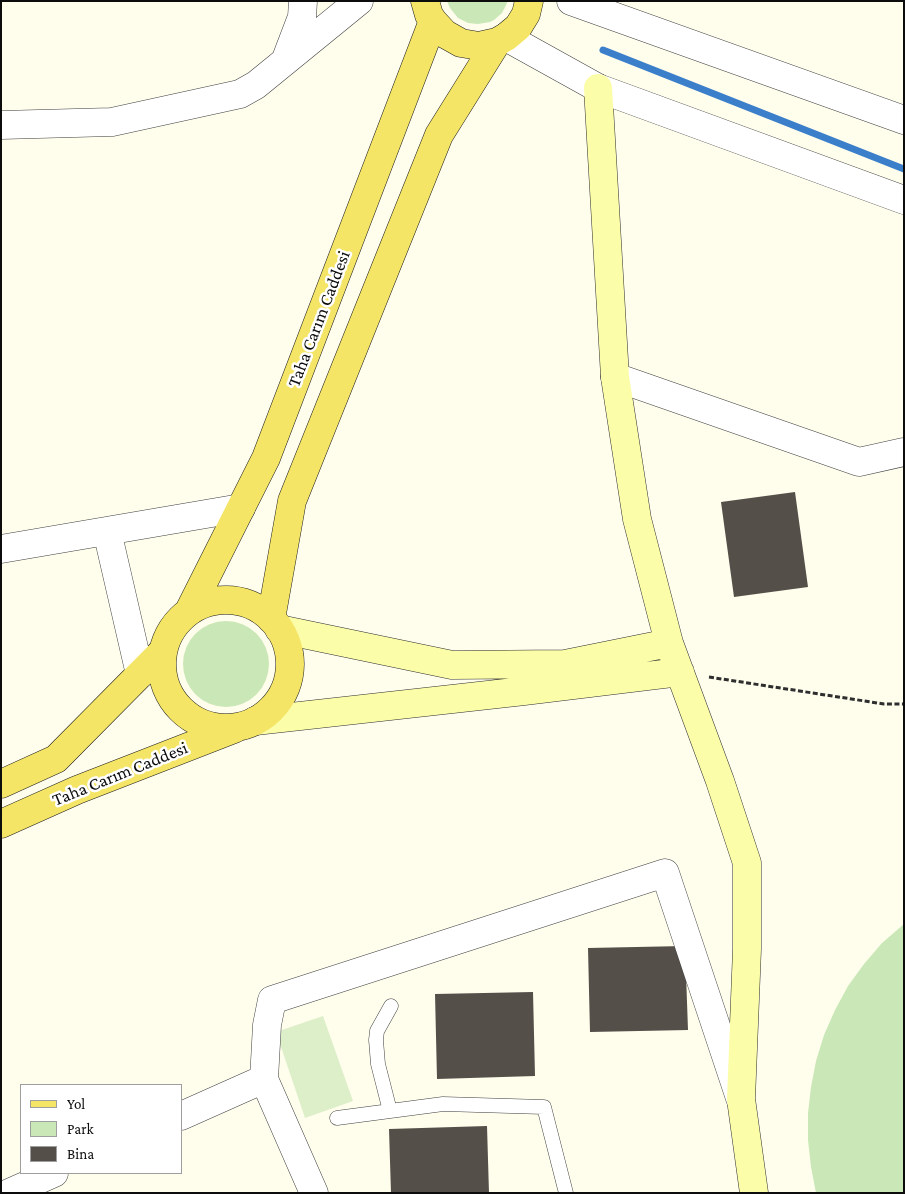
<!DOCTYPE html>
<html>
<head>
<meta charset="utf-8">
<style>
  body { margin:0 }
  #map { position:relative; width:905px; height:1194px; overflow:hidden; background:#fffdec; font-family:"Crimson Pro",serif }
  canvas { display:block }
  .frame { position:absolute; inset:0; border:2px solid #0c0c0c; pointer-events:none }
  .legend { position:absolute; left:20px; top:1084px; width:162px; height:90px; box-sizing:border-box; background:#fff; border:1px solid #9e9e9e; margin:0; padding:6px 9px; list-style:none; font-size:15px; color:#0c0c0c }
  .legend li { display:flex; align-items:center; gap:10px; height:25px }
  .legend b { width:25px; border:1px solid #9e9e9e }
</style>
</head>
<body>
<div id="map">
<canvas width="905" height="1194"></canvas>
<div class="frame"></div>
<ul class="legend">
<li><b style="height:6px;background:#f5e566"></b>Yol</li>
<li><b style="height:14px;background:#cae8b7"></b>Park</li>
<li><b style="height:14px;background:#554f49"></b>Bina</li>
</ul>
</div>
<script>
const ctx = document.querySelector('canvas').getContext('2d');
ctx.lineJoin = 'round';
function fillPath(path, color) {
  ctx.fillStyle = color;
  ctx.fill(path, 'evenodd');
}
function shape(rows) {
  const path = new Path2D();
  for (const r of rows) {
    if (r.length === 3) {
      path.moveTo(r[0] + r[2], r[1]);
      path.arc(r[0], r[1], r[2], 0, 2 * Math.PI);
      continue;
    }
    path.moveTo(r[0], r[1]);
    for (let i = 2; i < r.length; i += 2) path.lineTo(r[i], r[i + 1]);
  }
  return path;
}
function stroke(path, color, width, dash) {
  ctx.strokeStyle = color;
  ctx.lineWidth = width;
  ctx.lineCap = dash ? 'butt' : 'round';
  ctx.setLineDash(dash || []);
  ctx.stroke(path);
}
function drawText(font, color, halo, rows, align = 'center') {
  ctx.font = font + ' "Crimson Pro",serif';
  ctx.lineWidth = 5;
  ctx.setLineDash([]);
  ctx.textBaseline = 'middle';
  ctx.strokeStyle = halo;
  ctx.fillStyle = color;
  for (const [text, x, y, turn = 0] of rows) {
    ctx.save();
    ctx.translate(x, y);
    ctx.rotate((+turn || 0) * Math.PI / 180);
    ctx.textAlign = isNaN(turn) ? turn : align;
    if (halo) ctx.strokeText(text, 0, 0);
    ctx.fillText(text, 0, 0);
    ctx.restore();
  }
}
fillPath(shape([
  [447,1,508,1,502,13,494,20,490,22,478,24,468,23,458,18,450,8],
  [226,664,43],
  [904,924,904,1193,816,1193,811,1167,808,1140,808,1113,811,1087,816,1061,824,1035,835,1010,848,986,864,964,882,943]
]), '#cae8b7');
fillPath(shape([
  [323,1016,353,1101,305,1118,276,1032]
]), '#ddefc9');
stroke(shape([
  [603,50,904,169]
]), '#3b7fca', 7);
fillPath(shape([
  [795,492,808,587,734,597,721,502],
  [685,946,688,1030,590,1032,588,948],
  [533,992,535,1076,437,1079,435,994],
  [487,1126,489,1193,391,1193,389,1129]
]), '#554f49');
const lane = shape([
  [390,1111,378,1064,376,1040,377,1031,391,1006],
  [337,1118,443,1104,544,1107,566,1193]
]);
const street = shape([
  [571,1,904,120],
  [506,37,598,88,904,200],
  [286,59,302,17,303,1],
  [1,125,112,122,240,94,256,85,359,1],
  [615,377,859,462,904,452],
  [107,531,140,674],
  [1,549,241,508],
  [264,1079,267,1025,272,1000,665,873,740,1098],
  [181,1116,264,1079,314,1193],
  [9,1193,54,1173]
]);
const secondary = shape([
  [598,88,615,377,637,519,669,643,720,781,747,863,747,949,741,1099,754,1193],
  [279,629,452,665,565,664,669,643],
  [255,721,524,691,680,672]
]);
const primary = shape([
  [425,1,429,15,433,21,445,34,461,43,479,46,497,42,506,37,518,27,526,14,529,1],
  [226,664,64],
  [189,611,266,458,433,21],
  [271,619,292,501,439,135,497,42],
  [1,784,56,759,163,651],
  [1,824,77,790,234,729]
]);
stroke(lane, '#3f3f3f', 15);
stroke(street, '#3f3f3f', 29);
stroke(secondary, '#2e2e2e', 29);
stroke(primary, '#1d1d1d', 29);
stroke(shape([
  [709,677,884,704,904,704]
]), '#2e2e2e', 3, [5, 2.5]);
stroke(lane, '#fff', 14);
stroke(street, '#fff', 28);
stroke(secondary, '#fbfda9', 28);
stroke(primary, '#f5e566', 28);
drawText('18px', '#0c0c0c', '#fff', [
  ["Taha Carım Caddesi",319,319,-69],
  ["Taha Carım Caddesi",120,774,-22]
]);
</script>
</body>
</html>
